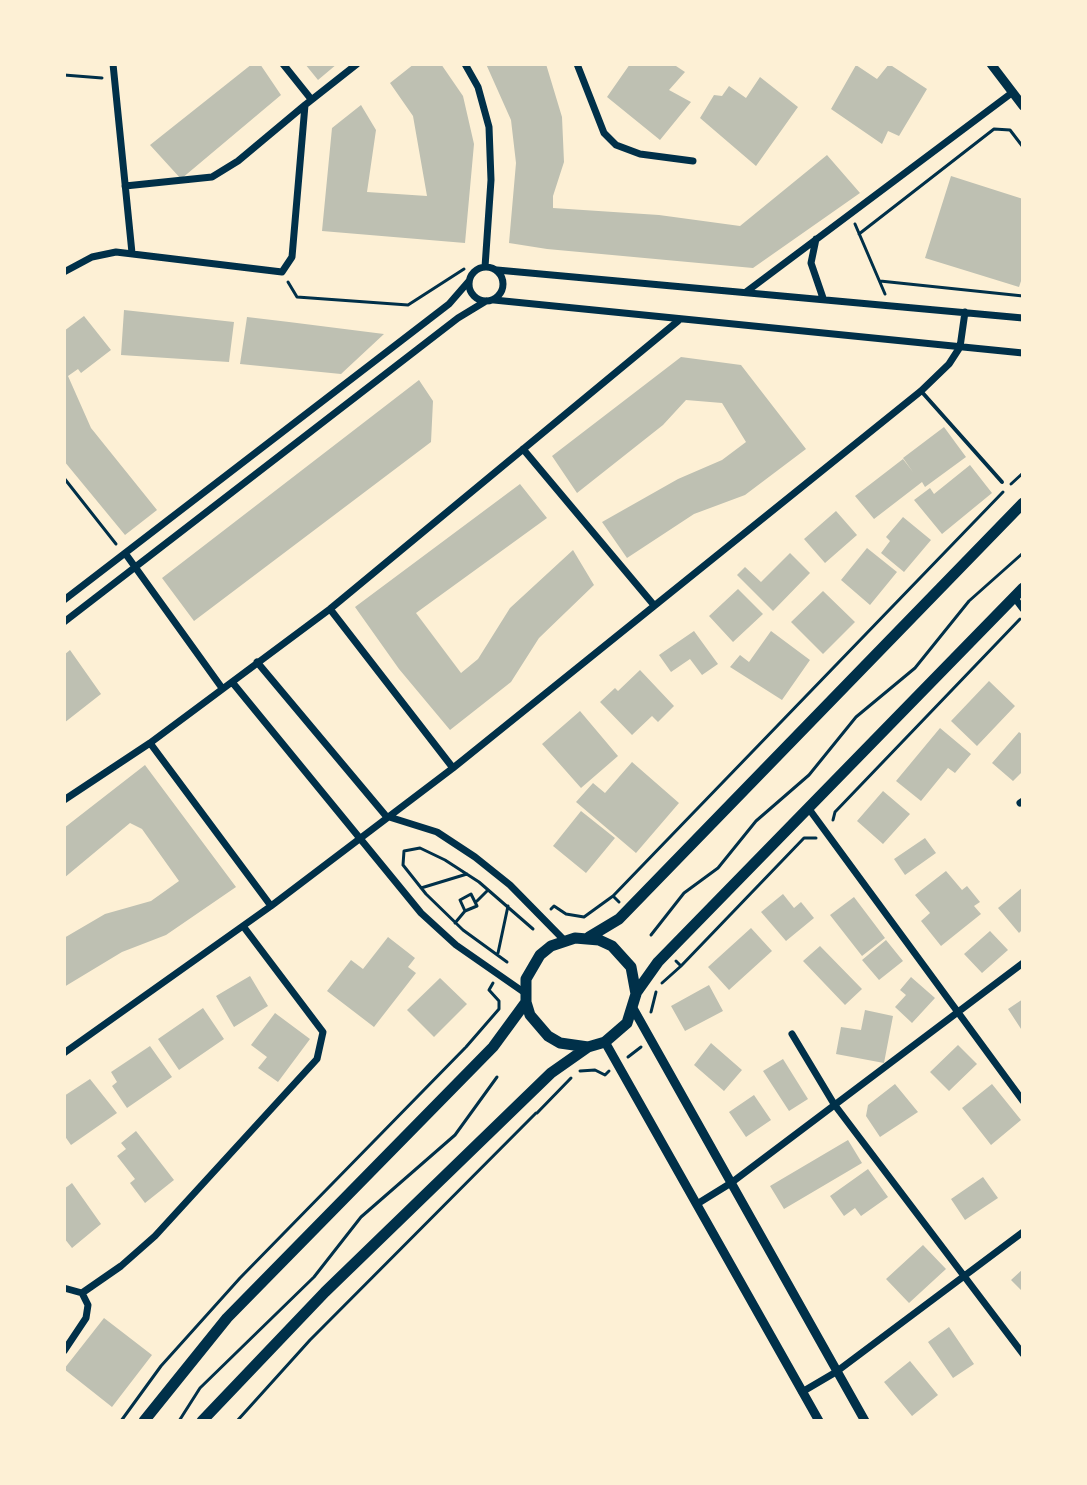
<!DOCTYPE html>
<html>
<head>
<meta charset="utf-8">
<style>
  body { margin:0 }
  #map { position:relative; width:1087px; height:1485px; overflow:hidden; background:#fdf0d5; font-family:"Archivo Narrow",sans-serif }
  canvas { display:block }
  .frame { position:absolute; inset:0; border:66px solid #fdf0d5; pointer-events:none }
</style>
</head>
<body>
<div id="map">
<canvas width="1087" height="1485"></canvas>
<div class="frame"></div>
</div>
<script>
const ctx = document.querySelector('canvas').getContext('2d');
ctx.lineJoin = 'round';
function fillPath(path, color) {
  ctx.fillStyle = color;
  ctx.fill(path, 'evenodd');
}
function shape(rows) {
  const path = new Path2D();
  for (const r of rows) {
    if (r.length === 3) {
      path.moveTo(r[0] + r[2], r[1]);
      path.arc(r[0], r[1], r[2], 0, 2 * Math.PI);
      continue;
    }
    path.moveTo(r[0], r[1]);
    for (let i = 2; i < r.length; i += 2) path.lineTo(r[i], r[i + 1]);
  }
  return path;
}
function stroke(path, color, width, dash) {
  ctx.strokeStyle = color;
  ctx.lineWidth = width;
  ctx.lineCap = dash ? 'butt' : 'round';
  ctx.setLineDash(dash || []);
  ctx.stroke(path);
}
fillPath(shape([
  [252,64,260,64,281,95,181,179,150,145],
  [305,64,337,64,318,80],
  [414,64,441,64,463,96,474,144,465,243,322,231,332,128,361,105,376,130,367,192,427,196,413,116,390,83],
  [486,64,546,64,562,117,564,162,553,196,553,208,659,215,740,226,827,155,860,193,753,268,547,249,509,243,516,163,511,120],
  [630,64,673,64,685,72,669,90,691,102,660,140,607,97],
  [889,64,927,89,899,136,888,131,882,144,831,109,856,65,877,79],
  [760,77,798,107,756,166,700,118,714,95,722,96,729,86,746,98],
  [951,176,1023,199,1023,275,1019,287,925,258],
  [124,310,234,322,229,362,121,355],
  [84,316,111,350,81,373,78,369,68,376,91,428,157,510,125,535,64,461,64,331],
  [247,317,289,322,384,334,341,374,240,364],
  [681,357,741,365,806,449,745,495,694,514,627,558,602,522,678,479,722,460,746,442,722,403,686,400,663,425,577,493,552,456],
  [419,380,433,401,431,442,194,621,162,578],
  [944,427,966,457,925,487,922,482,874,519,855,496,903,459,913,472,903,458],
  [970,465,992,493,942,534,914,500,930,488,934,494],
  [520,484,547,518,416,613,461,673,478,659,510,608,573,550,594,585,539,638,511,682,450,730,399,669,355,607],
  [836,511,857,535,825,563,804,539],
  [903,517,931,540,904,572,881,553,890,541,886,537],
  [867,548,897,572,870,605,841,580],
  [790,553,810,573,773,611,737,575,745,567,761,582],
  [738,589,763,614,733,642,709,616],
  [823,591,855,622,823,654,791,622],
  [694,631,718,664,702,675,690,659,671,672,659,655],
  [771,631,810,660,782,700,730,667,740,655,749,662],
  [70,650,101,694,64,723,64,655],
  [640,670,674,706,658,722,652,716,632,735,600,702,615,688,618,691],
  [989,681,1015,706,977,746,951,721],
  [580,711,618,756,581,788,542,744],
  [940,728,971,754,955,773,948,768,921,801,896,781],
  [1019,732,1023,735,1023,771,1013,781,992,763],
  [632,762,679,803,636,853,576,802,593,783,605,793],
  [145,765,236,887,166,935,122,952,64,987,64,938,105,914,151,901,179,881,142,829,130,823,64,878,64,828],
  [883,791,910,814,883,844,857,821],
  [581,811,615,838,586,873,553,846],
  [925,838,936,853,905,875,894,859],
  [946,871,962,890,967,886,980,902,974,906,981,914,941,946,921,921,930,913,915,895],
  [1023,887,1023,929,1019,933,998,908],
  [783,894,794,908,801,902,814,918,786,941,761,912],
  [854,897,885,938,862,956,830,915],
  [751,928,772,951,729,990,708,967],
  [990,931,1008,950,982,973,964,954],
  [388,937,415,958,408,967,416,973,374,1027,327,991,351,960,363,969],
  [886,940,903,961,879,980,862,960],
  [820,946,862,989,845,1005,803,961],
  [250,976,268,1006,234,1027,216,996],
  [911,977,935,998,912,1023,895,1007,906,995,900,990],
  [440,978,467,1004,434,1037,407,1010],
  [709,985,723,1011,685,1031,671,1006],
  [1023,999,1023,1032,1008,1009],
  [203,1008,224,1039,179,1070,158,1039],
  [865,1010,893,1016,884,1063,836,1054,841,1027,861,1030],
  [275,1013,310,1039,278,1082,258,1068,267,1057,251,1045],
  [711,1043,742,1070,724,1091,694,1065],
  [958,1045,977,1064,949,1091,930,1072],
  [150,1046,172,1077,127,1108,112,1086,117,1082,111,1072],
  [783,1059,808,1099,789,1111,763,1071],
  [90,1079,117,1113,71,1145,64,1135,64,1096],
  [895,1084,918,1112,880,1137,866,1116,868,1105],
  [992,1084,1021,1120,991,1145,962,1108],
  [754,1095,771,1120,746,1137,729,1112],
  [136,1131,174,1180,145,1203,130,1183,135,1179,117,1156,126,1149,121,1143],
  [848,1140,862,1163,784,1209,770,1186],
  [868,1169,888,1197,861,1216,855,1208,844,1216,830,1196],
  [983,1177,998,1198,965,1220,951,1199],
  [72,1183,101,1224,72,1248,64,1238,64,1189],
  [923,1245,946,1269,909,1303,886,1279],
  [1023,1269,1023,1292,1011,1280],
  [104,1318,152,1355,112,1407,64,1369],
  [949,1327,974,1364,953,1378,928,1342],
  [910,1361,938,1395,912,1416,884,1382]
]), '#bec0b2');
stroke(shape([
  [64,75,102,78],
  [855,224,885,294],
  [859,234,994,129,1010,130,1023,147],
  [880,281,1023,296],
  [288,282,297,297,408,305,464,269],
  [64,478,116,544],
  [1011,484,1023,473],
  [833,820,835,812,1020,619],
  [421,888,467,874],
  [613,896,1003,492],
  [477,901,488,890],
  [551,909,554,906,566,914,584,917,613,896,619,902],
  [455,923,465,911,477,906,471,894,460,900,465,911],
  [651,935,684,893,718,868,756,821,809,775,856,717,915,668,969,601,1023,553],
  [498,953,508,906],
  [507,962,463,930,426,894,403,865,404,851,420,848,445,860,479,882,533,929],
  [681,966,804,838,816,838],
  [662,983,681,966,676,961],
  [651,1012,656,992],
  [466,1047,499,1009,499,1001,489,990,493,983],
  [628,1057,641,1047],
  [580,1071,595,1070,605,1075,609,1071],
  [537,1113,571,1078],
  [121,1421,161,1366,240,1278,465,1048],
  [179,1421,200,1388,314,1277,361,1217,455,1135,497,1077],
  [237,1421,310,1340,536,1113]
]), '#003049', 3);
stroke(shape([
  [921,391,1002,482]
]), '#003049', 4);
stroke(shape([
  [113,64,132,253],
  [283,64,311,99],
  [465,64,478,87,489,127,491,180,485,267],
  [577,64,604,133,616,145,640,154,693,161],
  [125,186,212,177,238,161,305,105],
  [816,239,811,263,823,298],
  [486,284,17],
  [497,270,1023,318],
  [64,272,92,257,116,252,282,272,292,257,305,105,357,64],
  [746,292,1013,92],
  [494,300,1023,353],
  [523,449,653,604],
  [125,553,222,688],
  [1014,597,1023,609],
  [64,600,449,304,469,281],
  [330,609,453,768],
  [64,622,458,318,486,301],
  [257,662,386,816,437,832,475,857,510,885,564,940],
  [232,682,421,913,456,945,525,993],
  [150,743,271,906],
  [64,800,150,743,330,609,678,321],
  [1020,803,1023,801],
  [809,809,1023,1101],
  [792,1034,834,1104,1023,1354],
  [64,1053,271,906,453,768,921,391,949,364,960,347,965,312],
  [697,1204,731,1183,1023,963],
  [64,1288,82,1293,88,1305,86,1318,64,1351],
  [82,1293,121,1266,155,1236,317,1059,323,1032,243,926],
  [802,1392,836,1372,1023,1232]
]), '#003049', 7);
stroke(shape([
  [991,64,1023,106],
  [634,1010,865,1421],
  [605,1042,819,1421]
]), '#003049', 9);
stroke(shape([
  [589,937,619,919,1023,503],
  [636,993,658,962,1023,588],
  [144,1421,227,1318,493,1047,526,1002],
  [202,1421,325,1292,551,1073,588,1047,605,1042,627,1023,636,994,631,967,612,946,599,940,575,938,551,946,540,955,526,979,526,1002,530,1015,548,1036,560,1043,588,1047]
]), '#003049', 11);
</script>
</body>
</html>
